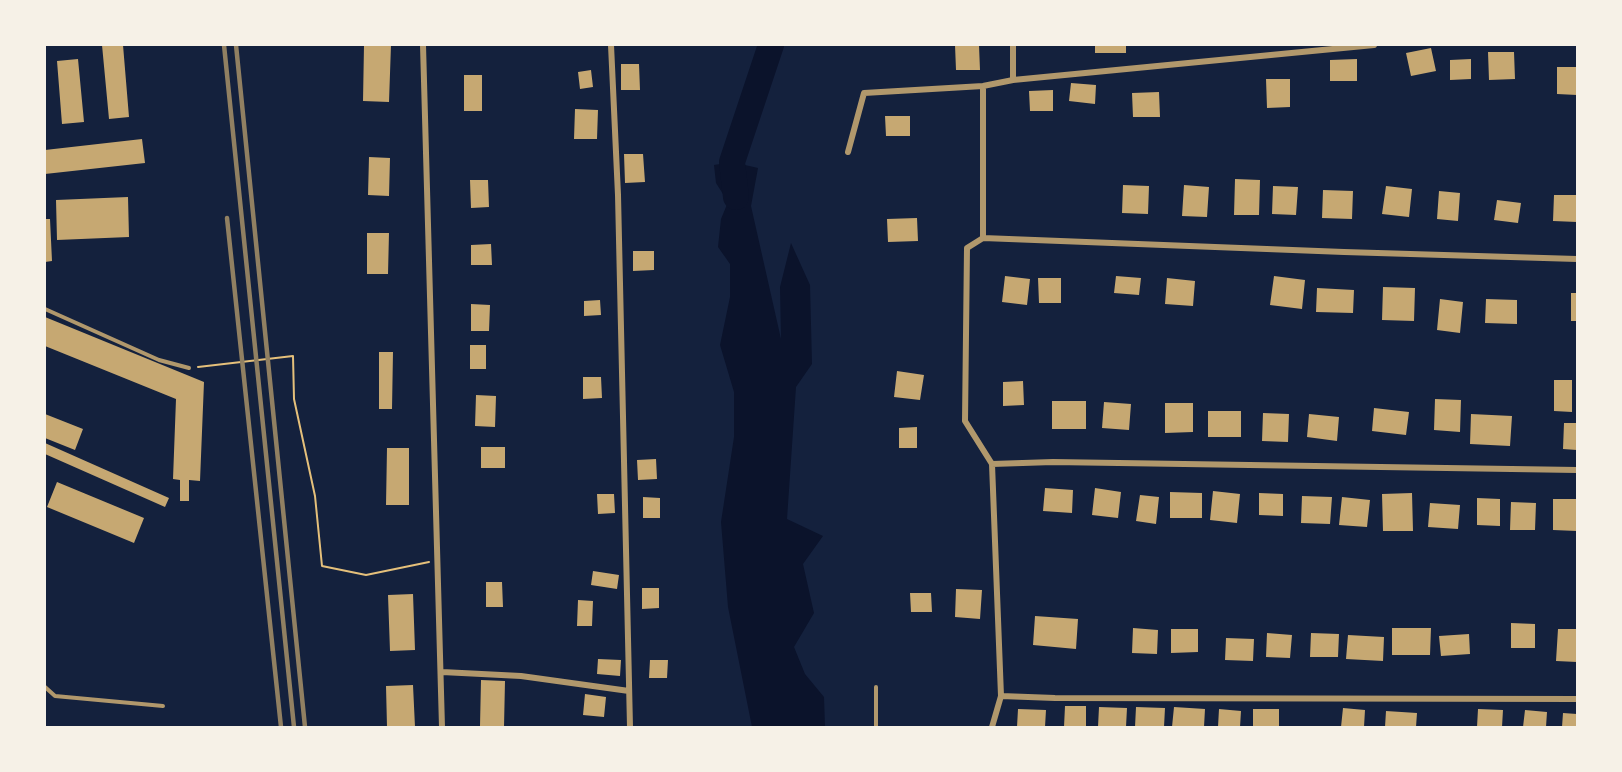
<!DOCTYPE html>
<html>
<head>
<meta charset="utf-8">
<style>
  body { margin:0 }
  #map { position:relative; width:1622px; height:772px; overflow:hidden; background:#14213d; font-family:"DejaVu Sans",sans-serif }
  canvas { display:block }
  .frame { position:absolute; inset:0; border:46px solid #f6f1e7; pointer-events:none }
</style>
</head>
<body>
<div id="map">
<canvas width="1622" height="772"></canvas>
<div class="frame"></div>
</div>
<script>
const ctx = document.querySelector('canvas').getContext('2d');
ctx.lineJoin = 'round';
function fillPath(path, color) {
  ctx.fillStyle = color;
  ctx.fill(path, 'evenodd');
}
function shape(rows) {
  const path = new Path2D();
  for (const r of rows) {
    path.moveTo(r[0], r[1]);
    for (let i = 2; i < r.length; i += 2) path.lineTo(r[i], r[i + 1]);
  }
  return path;
}
function stroke(path, color, width, dash) {
  ctx.strokeStyle = color;
  ctx.lineWidth = width;
  ctx.lineCap = dash ? 'butt' : 'round';
  ctx.setLineDash(dash || []);
  ctx.stroke(path);
}
fillPath(shape([
  [732,162,758,168,751,206,781,339,780,287,791,243,810,285,812,364,796,387,787,519,823,536,803,564,814,613,794,647,805,674,824,697,825,727,752,727,728,607,721,522,734,437,734,392,720,345,730,297,730,264,718,247,721,219,728,202,716,183,714,165]
]), '#0b132b');
stroke(shape([
  [736,197,732,162,771,45]
]), '#0b132b', 26);
fillPath(shape([
  [102,45,123,45,129,117,109,119],
  [364,45,391,45,389,102,363,101],
  [955,45,979,45,980,70,956,70],
  [1095,45,1126,45,1126,53,1095,53],
  [1431,48,1436,71,1411,76,1406,53],
  [1488,52,1514,52,1515,79,1489,80],
  [78,59,84,122,62,124,57,61],
  [1357,59,1357,81,1330,81,1330,60],
  [1471,59,1471,79,1450,80,1450,60],
  [621,64,639,64,640,90,621,90],
  [1557,67,1577,67,1577,95,1557,94],
  [591,70,593,87,580,89,578,72],
  [464,75,482,75,482,111,464,111],
  [1266,79,1290,79,1290,107,1267,108],
  [1071,83,1096,85,1095,104,1069,101],
  [1053,90,1053,111,1030,111,1029,91],
  [1159,92,1160,117,1133,117,1132,93],
  [575,109,598,110,597,139,574,139],
  [885,116,910,116,910,136,886,136],
  [142,139,145,163,45,174,45,150],
  [624,154,643,154,645,182,625,183],
  [369,157,390,158,389,196,368,195],
  [1235,179,1260,180,1259,215,1234,215],
  [470,180,488,180,489,207,471,208],
  [1123,185,1149,186,1148,214,1122,213],
  [1184,185,1209,187,1207,217,1182,216],
  [1273,186,1298,187,1296,215,1272,214],
  [1386,186,1412,189,1409,217,1382,214],
  [1323,190,1353,191,1352,219,1322,218],
  [1439,191,1460,193,1458,221,1437,219],
  [1554,195,1577,195,1577,222,1553,221],
  [128,197,129,237,57,240,56,200],
  [1497,200,1521,203,1518,223,1494,220],
  [917,218,918,241,888,242,887,219],
  [45,219,50,219,52,261,45,262],
  [367,233,389,233,388,274,367,274],
  [491,244,492,265,471,265,471,245],
  [633,251,654,251,654,270,633,271],
  [1005,276,1030,279,1027,305,1002,302],
  [1116,276,1141,278,1139,295,1114,293],
  [1274,276,1305,280,1302,309,1270,305],
  [1038,278,1061,278,1061,303,1039,303],
  [1167,278,1195,281,1193,306,1165,304],
  [1383,287,1415,288,1414,321,1382,320],
  [1317,288,1354,290,1353,313,1316,312],
  [1571,293,1577,293,1577,321,1571,321],
  [1440,299,1463,302,1460,333,1437,330],
  [1486,299,1517,300,1517,324,1485,323],
  [600,300,601,315,584,316,584,301],
  [471,304,490,305,489,331,471,331],
  [45,317,204,382,200,481,189,480,189,501,180,501,180,480,173,479,176,399,45,346],
  [470,345,486,345,486,369,470,369],
  [379,352,393,352,392,409,379,409],
  [897,371,924,375,920,400,894,397],
  [583,377,601,377,602,398,583,399],
  [1554,380,1572,380,1572,412,1554,411],
  [1023,381,1024,405,1003,406,1003,382],
  [476,395,496,396,495,427,475,426],
  [1435,399,1461,400,1460,432,1434,430],
  [1052,401,1086,401,1086,429,1052,429],
  [1104,402,1131,404,1129,430,1102,428],
  [1165,403,1193,403,1193,432,1165,433],
  [1374,408,1409,412,1406,435,1372,431],
  [1208,411,1241,411,1241,437,1208,437],
  [1263,413,1289,414,1288,442,1262,441],
  [45,414,83,429,75,450,45,438],
  [1309,414,1339,417,1337,441,1307,437],
  [1471,414,1512,416,1510,446,1470,444],
  [1564,423,1577,423,1577,450,1563,449],
  [917,427,917,448,899,448,899,428],
  [45,443,169,498,165,507,45,454],
  [481,447,505,447,505,468,481,468],
  [387,448,409,448,409,505,386,505],
  [656,459,657,479,638,480,637,460],
  [57,482,144,518,134,543,47,507],
  [1045,488,1073,490,1072,513,1043,511],
  [1095,488,1121,492,1118,518,1092,515],
  [1213,491,1240,494,1237,523,1210,520],
  [1170,492,1202,493,1202,518,1170,518],
  [1259,493,1283,494,1283,516,1259,515],
  [1412,493,1413,531,1383,531,1382,494],
  [597,494,614,494,615,513,598,514],
  [1140,495,1159,497,1156,524,1136,521],
  [1302,496,1332,497,1330,524,1301,523],
  [643,497,660,498,660,518,643,518],
  [1342,497,1370,500,1367,527,1339,525],
  [1477,498,1500,499,1500,526,1477,525],
  [1553,499,1577,499,1577,531,1553,530],
  [1511,502,1536,503,1535,530,1510,530],
  [1430,503,1460,505,1458,529,1428,527],
  [593,571,619,575,617,589,591,585],
  [486,582,502,582,503,607,486,607],
  [642,588,659,588,659,608,642,609],
  [956,589,982,590,980,619,955,617],
  [910,593,931,593,932,612,911,612],
  [413,594,415,650,390,651,388,595],
  [578,600,593,601,592,626,577,626],
  [1035,616,1078,619,1076,649,1033,645],
  [1511,623,1535,624,1535,648,1511,648],
  [1133,628,1158,630,1157,654,1132,653],
  [1392,628,1431,628,1430,655,1392,655],
  [1171,629,1198,629,1198,652,1171,653],
  [1558,629,1577,629,1577,662,1556,661],
  [1267,633,1292,635,1290,658,1266,657],
  [1311,633,1339,634,1338,657,1310,657],
  [1469,634,1470,654,1441,656,1439,636],
  [1348,635,1384,637,1383,661,1346,659],
  [1226,638,1254,639,1253,661,1225,660],
  [598,659,621,660,620,676,597,674],
  [650,660,668,660,667,678,649,678],
  [481,680,505,681,504,727,480,726],
  [413,685,415,727,387,727,386,686],
  [585,694,606,697,604,717,583,715],
  [1065,706,1086,706,1086,727,1064,727],
  [1099,707,1127,708,1126,727,1098,727],
  [1136,707,1165,708,1164,727,1135,727],
  [1174,707,1205,709,1204,727,1172,727],
  [1343,708,1365,710,1364,727,1341,727],
  [1018,709,1046,710,1045,727,1017,727],
  [1219,709,1241,711,1240,727,1218,727],
  [1253,709,1279,709,1279,727,1253,727],
  [1478,709,1503,710,1502,727,1477,727],
  [1525,710,1547,712,1546,727,1523,727],
  [1386,711,1417,713,1416,727,1385,727],
  [1563,713,1577,714,1577,727,1562,727]
]), '#c6a872');
stroke(shape([
  [198,367,293,356,294,399,315,496,322,566,366,575,429,562]
]), '#e5c07b', 2);
stroke(shape([
  [45,309,159,360,189,368],
  [45,687,55,696,163,706],
  [876,727,876,687]
]), '#b1986c', 4);
stroke(shape([
  [423,45,442,727],
  [611,45,618,195,630,727],
  [1013,45,1013,80],
  [983,86,983,238,967,248,965,421,992,464,1001,696,992,727],
  [848,152,864,93,983,86,1013,80,1374,45],
  [983,238,1344,252,1577,259],
  [992,464,1053,462,1577,470],
  [442,672,521,676,629,691],
  [1001,696,1055,698,1577,699]
]), '#b1986c', 6);
stroke(shape([
  [224,45,294,727],
  [236,45,305,727],
  [227,218,281,727]
]), '#918062', 4.5);
</script>
</body>
</html>
